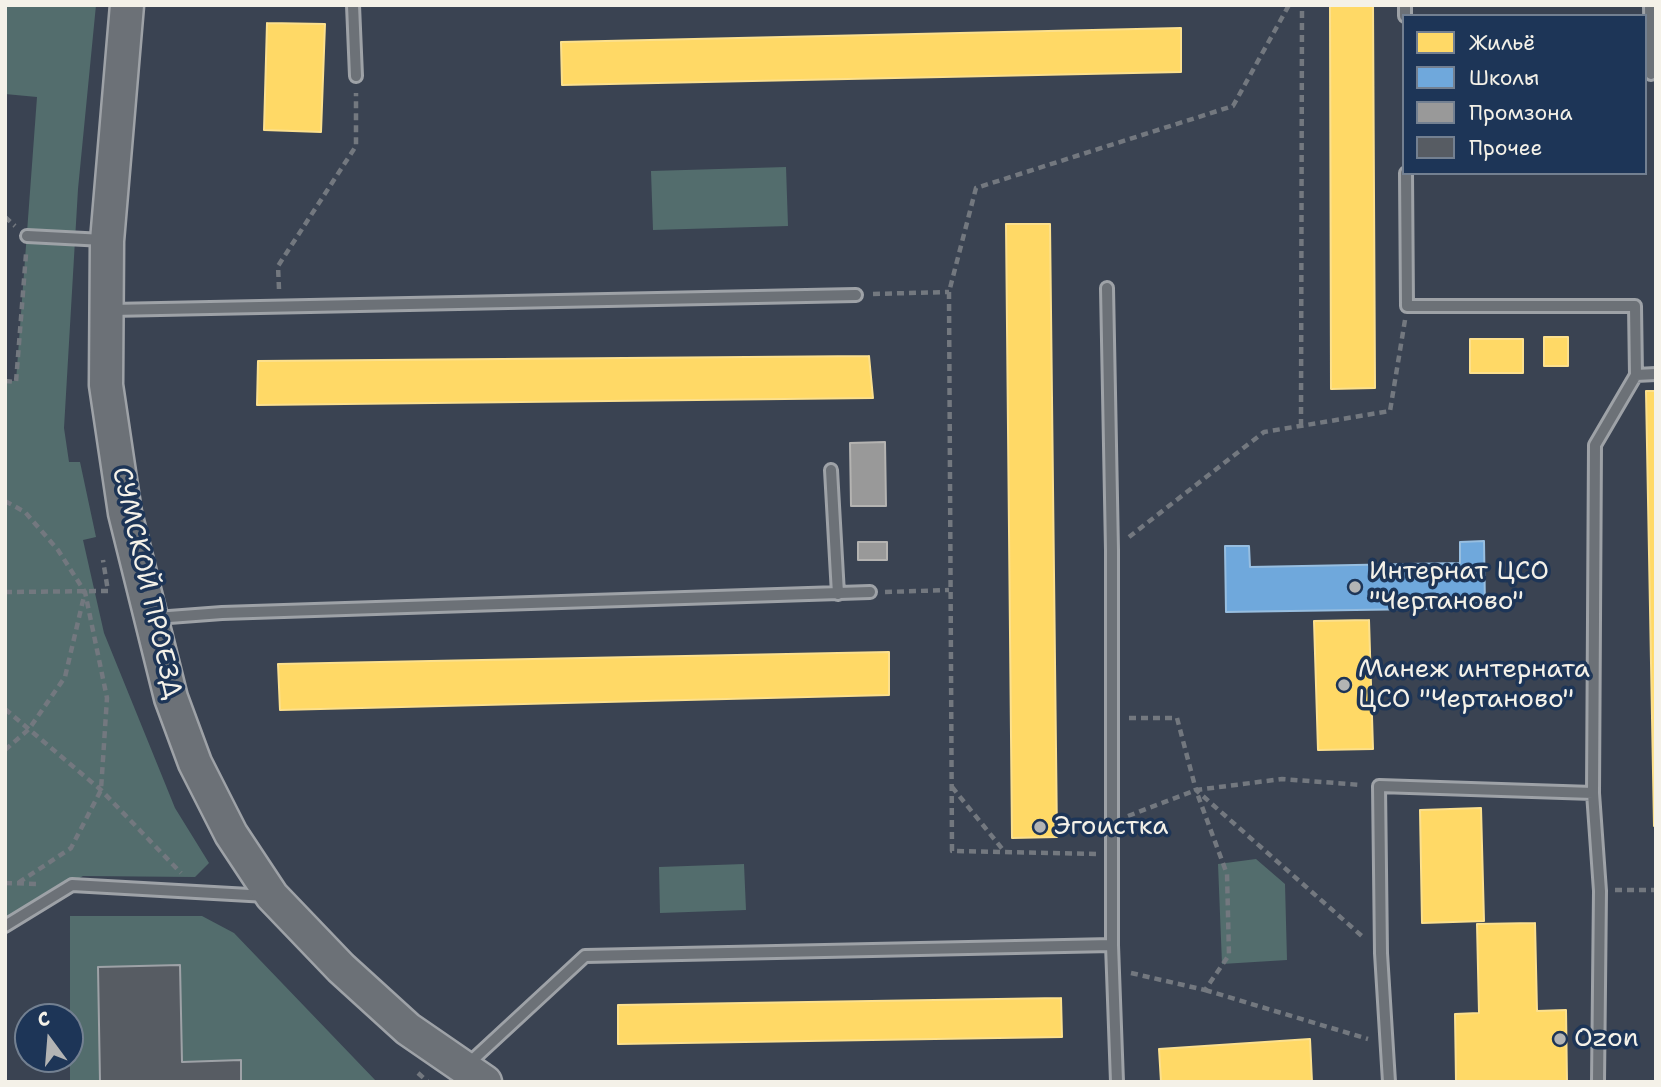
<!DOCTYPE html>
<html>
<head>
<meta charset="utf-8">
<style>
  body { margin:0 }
  #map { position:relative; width:1661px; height:1087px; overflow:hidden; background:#3a4352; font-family:"Shantell Sans",sans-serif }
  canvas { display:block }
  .frame { position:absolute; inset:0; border:7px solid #f4f1e8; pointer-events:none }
  .legend { position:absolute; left:1402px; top:14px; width:245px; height:161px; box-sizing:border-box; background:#1d3557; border:2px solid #738091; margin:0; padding:9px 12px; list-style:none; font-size:21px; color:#f4f1e8 }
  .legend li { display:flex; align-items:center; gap:14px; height:35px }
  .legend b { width:35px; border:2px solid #738091 }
  .north { position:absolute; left:14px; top:1003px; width:70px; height:70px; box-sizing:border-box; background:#1d3557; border:2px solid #738091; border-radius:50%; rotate:344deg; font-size:19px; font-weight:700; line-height:28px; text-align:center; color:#f4f1e8 }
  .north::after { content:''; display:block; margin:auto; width:24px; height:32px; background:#b3b4b4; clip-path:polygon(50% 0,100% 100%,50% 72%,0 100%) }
</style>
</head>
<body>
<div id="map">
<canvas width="1661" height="1087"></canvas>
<div class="frame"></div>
<ul class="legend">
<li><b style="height:19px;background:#ffd966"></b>Жильё</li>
<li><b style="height:19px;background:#6fa8dc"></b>Школы</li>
<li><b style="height:19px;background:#999"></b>Промзона</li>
<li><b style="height:19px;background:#575c63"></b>Прочее</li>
</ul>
<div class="north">С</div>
</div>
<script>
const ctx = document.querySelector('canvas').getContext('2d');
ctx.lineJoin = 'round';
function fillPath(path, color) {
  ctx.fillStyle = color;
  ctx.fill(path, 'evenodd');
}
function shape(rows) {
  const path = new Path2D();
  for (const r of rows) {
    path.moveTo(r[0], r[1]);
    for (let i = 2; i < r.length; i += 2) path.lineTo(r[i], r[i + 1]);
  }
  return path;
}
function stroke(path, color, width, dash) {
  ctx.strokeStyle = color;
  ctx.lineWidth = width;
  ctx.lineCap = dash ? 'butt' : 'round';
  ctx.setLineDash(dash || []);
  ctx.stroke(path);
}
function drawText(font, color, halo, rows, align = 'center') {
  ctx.font = font + ' "Shantell Sans",sans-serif';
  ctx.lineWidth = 7;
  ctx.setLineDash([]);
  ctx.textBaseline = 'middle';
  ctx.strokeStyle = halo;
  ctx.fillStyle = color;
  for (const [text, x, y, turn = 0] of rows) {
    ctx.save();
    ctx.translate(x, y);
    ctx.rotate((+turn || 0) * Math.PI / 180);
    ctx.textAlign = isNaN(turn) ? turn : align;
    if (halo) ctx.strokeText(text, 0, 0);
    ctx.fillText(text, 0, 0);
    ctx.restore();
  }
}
fillPath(shape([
  [5,5,96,5,78,189,64,428,69,462,80,462,96,537,83,540,104,633,175,808,209,863,195,877,83,876,5,919,5,381,16,381,37,97,5,94],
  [786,167,788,226,653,230,651,171],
  [1256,859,1285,884,1287,960,1222,964,1218,864],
  [744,864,746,910,660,913,659,867],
  [70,916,202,916,234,933,377,1082,70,1082]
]), '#536d6d');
const homes = shape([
  [1330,5,1373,5,1375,388,1331,389,1330,5],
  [267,23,325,24,321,132,264,130,267,23],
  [1181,28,1181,72,562,85,561,42,1181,28],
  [1006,224,1050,224,1057,837,1012,838,1006,224],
  [1544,337,1568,337,1568,366,1544,366,1544,337],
  [1470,339,1523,339,1523,373,1470,373,1470,339],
  [869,356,873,398,257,405,258,361,869,356],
  [1646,391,1656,391,1654,826,1646,391],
  [1369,620,1373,749,1318,750,1314,621,1369,620],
  [889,652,889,695,280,710,278,664,889,652],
  [1481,808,1484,921,1422,923,1420,810,1481,808],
  [1535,923,1537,1011,1566,1010,1567,1082,1456,1082,1455,1014,1479,1013,1477,924,1535,923],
  [1061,998,1062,1037,618,1044,618,1005,1061,998],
  [1310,1039,1312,1082,1161,1082,1159,1049,1310,1039]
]);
fillPath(homes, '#ffd966');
stroke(homes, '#fce08d', 2);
const schools = shape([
  [1484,541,1485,608,1226,612,1225,546,1249,546,1250,567,1460,563,1460,542,1484,541]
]);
fillPath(schools, '#6fa8dc');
stroke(schools, '#97bee0', 2);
const industry = shape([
  [885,442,886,506,851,506,850,443,885,442],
  [858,542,887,542,887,560,858,560,858,542]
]);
fillPath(industry, '#999');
stroke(industry, '#b4b3b1', 2);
const building = shape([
  [180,965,182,1062,241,1060,241,1082,100,1082,98,967,180,965]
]);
fillPath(building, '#575c63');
stroke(building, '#9ea2a7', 2);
const lane = shape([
  [353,5,356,76],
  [1405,5,1405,16],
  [1650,5,1651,74],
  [1406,173,1407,306,1635,306,1636,375,1595,445,1593,793,1600,891,1598,1082],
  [27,236,104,240],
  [1107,288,1112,550,1112,945],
  [111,310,856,295],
  [1636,375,1656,374],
  [831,470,838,594],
  [156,618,222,613,870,592],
  [5,926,72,885,267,896],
  [466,1066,585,956,1112,945,1117,1082],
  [1389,1082,1381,953,1379,786,1593,793]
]);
const secondary = shape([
  [127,5,107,241,106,385,125,513,171,698,195,763,231,834,272,896,341,968,408,1029,485,1082]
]);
stroke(lane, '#9ea2a7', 16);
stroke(secondary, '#9ea2a7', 37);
stroke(shape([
  [5,217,15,226],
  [279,289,278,266,356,146,356,93],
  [873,294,949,292],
  [5,381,16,382,26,254],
  [1301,426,1302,5],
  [5,501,25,512,58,550,85,592],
  [1129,537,1264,432,1390,411,1405,320],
  [5,592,108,591,103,560],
  [885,592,949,590],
  [5,709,101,790,181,873],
  [1129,718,1177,718,1196,790,1363,937],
  [5,750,29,729,65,677,85,592,107,698,101,790,71,848,18,883],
  [952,787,1004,851],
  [1128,816,1196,790,1282,779,1362,785],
  [1096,854,952,851,949,292,976,188,1233,106,1289,5],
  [5,883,39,884],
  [1615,890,1656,890],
  [1131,973,1205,990,1229,955,1227,874,1197,793],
  [1205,990,1368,1039],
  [418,1073,428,1082]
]), '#73787f', 4.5, [7, 5]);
stroke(lane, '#6c7177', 10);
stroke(secondary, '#6c7177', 32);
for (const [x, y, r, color] of [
  [1355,587,7,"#b3b4b4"],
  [1344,685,7,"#b3b4b4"],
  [1040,827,7,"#b3b4b4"],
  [1560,1039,7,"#b3b4b4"]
]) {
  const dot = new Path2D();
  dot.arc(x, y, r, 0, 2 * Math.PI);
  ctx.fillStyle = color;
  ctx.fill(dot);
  stroke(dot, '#1d3557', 2.5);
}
drawText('26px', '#f4f1e8', '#1d3557', [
  ["Интернат ЦСО",1369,572],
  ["\"Чертаново\"",1369,602],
  ["Манеж интерната",1358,670],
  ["ЦСО \"Чертаново\"",1358,700],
  ["Эгоистка",1054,827],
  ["Ozon",1574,1039]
], 'left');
drawText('26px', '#f4f1e8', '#1d3557', [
  ["СУМСКОЙ ПРОЕЗД",146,583,77]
]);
</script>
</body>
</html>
